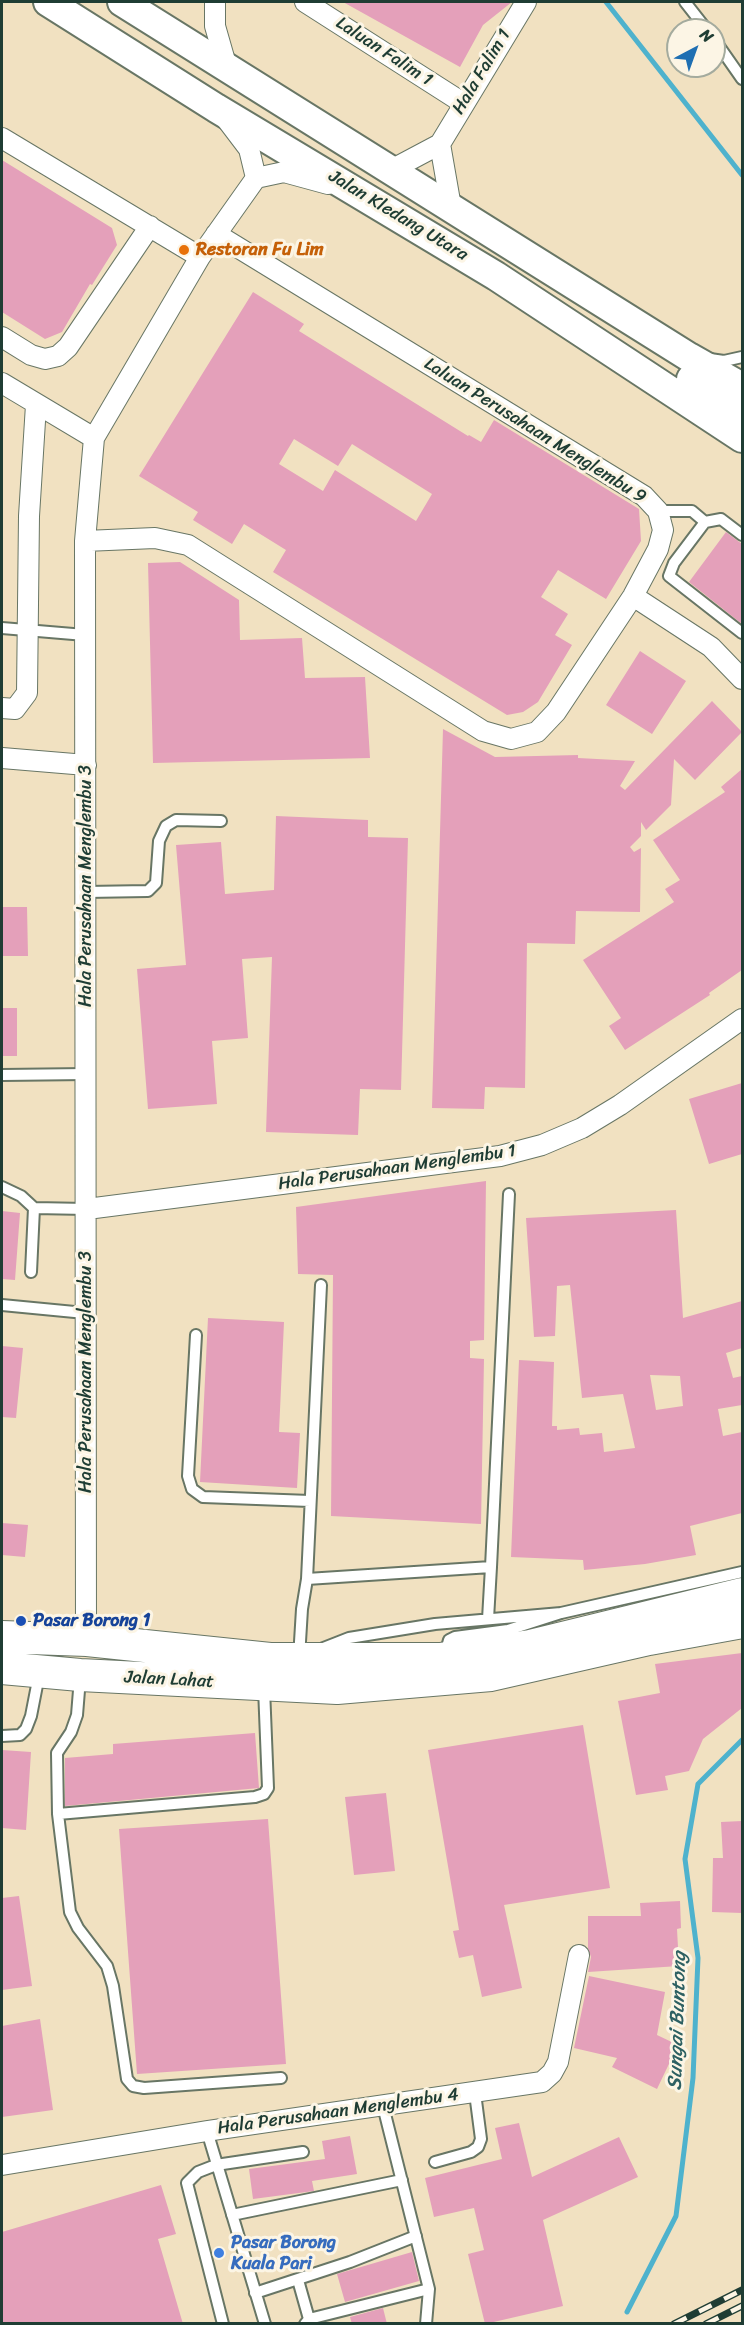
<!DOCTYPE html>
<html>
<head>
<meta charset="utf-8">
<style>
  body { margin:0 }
  #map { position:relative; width:744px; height:2325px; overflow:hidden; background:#f1e1c1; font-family:Sriracha,sans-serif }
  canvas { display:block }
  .frame { position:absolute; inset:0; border:3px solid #1f3d34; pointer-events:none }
  .north { position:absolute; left:666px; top:18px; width:60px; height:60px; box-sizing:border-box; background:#fcf5e5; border:2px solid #a4ab9e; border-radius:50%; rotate:41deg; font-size:16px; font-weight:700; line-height:24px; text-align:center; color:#1f3d34 }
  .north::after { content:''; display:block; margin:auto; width:21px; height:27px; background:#1f6fb2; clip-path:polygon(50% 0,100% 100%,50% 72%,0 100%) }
</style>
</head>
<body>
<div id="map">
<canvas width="744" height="2325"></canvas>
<div class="frame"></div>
<div class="north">N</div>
</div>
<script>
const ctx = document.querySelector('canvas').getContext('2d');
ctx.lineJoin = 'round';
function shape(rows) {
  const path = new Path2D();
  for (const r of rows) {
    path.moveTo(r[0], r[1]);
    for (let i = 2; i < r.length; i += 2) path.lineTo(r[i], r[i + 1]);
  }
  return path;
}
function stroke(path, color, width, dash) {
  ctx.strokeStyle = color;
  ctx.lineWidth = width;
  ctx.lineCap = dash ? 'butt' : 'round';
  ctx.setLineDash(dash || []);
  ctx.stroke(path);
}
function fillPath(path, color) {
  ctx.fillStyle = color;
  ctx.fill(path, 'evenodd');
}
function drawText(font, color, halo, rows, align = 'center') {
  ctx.font = font + ' Sriracha,sans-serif';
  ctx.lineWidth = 6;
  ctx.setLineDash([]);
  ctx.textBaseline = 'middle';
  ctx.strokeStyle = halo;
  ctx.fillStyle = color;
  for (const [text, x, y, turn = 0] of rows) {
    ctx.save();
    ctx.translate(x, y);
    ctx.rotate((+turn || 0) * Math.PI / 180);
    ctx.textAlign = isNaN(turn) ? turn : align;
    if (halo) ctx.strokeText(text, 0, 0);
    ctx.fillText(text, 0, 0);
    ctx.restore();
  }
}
stroke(shape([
  [606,2,742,175],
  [627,2312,676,2216,693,2078,698,1958,685,1859,698,1784,742,1740]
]), '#4eb2cd', 5);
fillPath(shape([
  [343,2,512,2,483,25,460,67],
  [2,160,112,228,117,245,92,285,90,284,62,332,45,339,2,312],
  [253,292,304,324,299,331,468,436,469,435,481,442,494,420,639,509,641,541,606,599,558,570,541,597,568,614,555,635,572,645,538,702,523,712,507,715,273,572,286,550,244,524,232,544,193,520,198,512,139,476],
  [294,439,338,466,352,444,432,494,416,521,335,470,323,491,279,464],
  [726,532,742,544,742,624,689,582],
  [180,562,239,600,240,640,302,638,305,678,365,677,370,758,153,763,148,563],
  [640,651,686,681,652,734,606,705],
  [712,701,742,732,695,780,674,759,671,805,646,830,641,822,641,836,630,847,634,852,641,848,640,912,576,911,575,944,527,943,525,1088,485,1087,484,1109,432,1108,443,729,495,757,578,755,578,758,635,761,620,786,625,790],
  [742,769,742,970,709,993,710,995,625,1050,609,1026,621,1018,583,960,674,902,665,889,680,880,653,840,725,792,721,787],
  [276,816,368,820,368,837,408,838,401,1090,360,1089,358,1135,266,1132,272,957,242,959,248,1038,212,1041,217,1104,148,1109,137,969,186,965,176,845,221,842,225,894,274,890],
  [2,907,27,907,28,956,2,956],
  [2,1008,17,1008,17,1056,2,1056],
  [742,1083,742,1154,709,1164,689,1099],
  [486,1181,484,1340,470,1341,470,1358,484,1359,481,1524,331,1516,333,1275,298,1274,296,1207],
  [676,1210,683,1318,742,1301,742,1348,726,1353,733,1378,742,1376,742,1405,718,1409,723,1436,742,1432,742,1513,690,1526,696,1555,645,1564,584,1570,583,1560,511,1557,519,1360,554,1362,552,1426,557,1426,557,1430,579,1428,580,1435,602,1433,604,1452,635,1448,623,1394,582,1398,570,1285,557,1286,555,1336,534,1337,526,1218],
  [650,1375,680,1376,683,1406,656,1410],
  [2,1211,20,1213,15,1280,2,1279],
  [208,1318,284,1322,279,1432,300,1433,297,1488,200,1482],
  [2,1346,23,1348,16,1418,2,1417],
  [2,1523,28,1525,25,1557,2,1555],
  [742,1653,742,1708,703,1739,689,1771,665,1776,668,1790,636,1795,618,1701,660,1693,655,1664],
  [583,1725,610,1888,504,1905,522,1988,482,1997,473,1955,459,1958,453,1931,459,1930,428,1750],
  [255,1733,259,1788,65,1806,65,1758,113,1754,113,1744],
  [2,1750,31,1752,26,1830,2,1828],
  [386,1793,395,1871,354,1875,345,1797],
  [268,1819,286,2064,137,2074,119,1829],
  [742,1821,742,1913,712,1912,713,1858,723,1858,721,1822],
  [19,1896,32,1986,2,1990,2,1898],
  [680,1901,681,1928,677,1929,679,1966,588,1972,591,1957,588,1948,588,1916,641,1916,640,1903],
  [589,1976,665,1992,657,2035,678,2045,657,2089,612,2067,617,2058,574,2048],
  [40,2019,53,2110,2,2117,2,2026],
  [519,2123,532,2177,619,2137,638,2177,543,2220,563,2306,485,2324,468,2254,484,2250,474,2208,434,2217,425,2178,502,2159,495,2128],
  [350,2136,357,2174,312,2181,314,2191,253,2199,249,2169,325,2159,322,2141],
  [161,2185,176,2234,158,2239,183,2324,2,2324,2,2232],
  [412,2252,419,2281,345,2302,337,2274],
  [383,2308,387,2324,352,2324,350,2317]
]), '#e4a0ba');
const service = shape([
  [685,2,707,30],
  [714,39,742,79],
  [710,359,724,361,742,357],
  [658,511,692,511,705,522],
  [742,535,721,519,705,522,674,563,669,576,742,633],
  [2,628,85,635],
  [86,892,148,891,156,883,159,841,166,826,176,820,221,821],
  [2,1075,87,1074],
  [2,1187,21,1196,34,1208,87,1209],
  [31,1272,34,1208],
  [2,1305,85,1313],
  [196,1335,188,1476,192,1489,203,1497,310,1501],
  [491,1567,509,1194],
  [307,1579,321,1285],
  [561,1613,742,1572],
  [321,1649,349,1638,435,1624,561,1613,508,1630,455,1637,449,1640,447,1647,455,1652],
  [299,1658,302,1609,307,1579,491,1567,488,1619],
  [80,1678,77,1715,71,1732,57,1753,58,1814,70,1912,78,1928,107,1966,113,1986,127,2079,133,2086,144,2088,281,2078],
  [2,1736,20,1735,26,1729,31,1716,39,1675],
  [58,1814,255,1797,264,1794,268,1788,264,1688],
  [383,2106,429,2289,426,2324],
  [207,2131,265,2324],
  [435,2162,471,2152,478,2147,481,2139,475,2093],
  [232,2215,402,2180],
  [298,2280,309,2319],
  [255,2293,350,2262,416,2236],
  [223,2324,187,2183,198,2172,216,2165,303,2152],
  [305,2324,309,2319,429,2289]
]);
const minor = shape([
  [215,2,215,26,227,68],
  [305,2,463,103],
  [227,120,249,149,256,178],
  [2,138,200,257],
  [440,144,451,207],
  [391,170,440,144,526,2],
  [256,178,284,172,328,184],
  [2,337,31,355,45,359,58,356,68,347,150,226],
  [2,383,94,438],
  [85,541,155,538,188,545,483,731,511,739,537,732,556,712,633,596,658,549,663,530,658,511,644,496,216,234],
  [633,596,711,647,742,679],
  [2,708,15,709,27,693,29,516,36,405],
  [2,758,86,765],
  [87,1209,500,1156,542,1145,582,1128,620,1105,742,1019],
  [86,1640,85,541,94,438,200,257,256,178],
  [2,2165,207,2131,542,2082,552,2073,558,2062,579,1955]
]);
const secondary = shape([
  [48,2,216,108,496,276,742,438],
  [122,2,689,357,742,387],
  [691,379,742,411]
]);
const primary = shape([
  [2,1637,87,1640,270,1659,440,1659,530,1646,742,1594],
  [2,1668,80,1675,337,1688,491,1675,649,1639,742,1622]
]);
stroke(service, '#687665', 14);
stroke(minor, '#687665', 22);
stroke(secondary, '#687665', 32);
stroke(primary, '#687665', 34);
stroke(service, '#fff', 10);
stroke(minor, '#fff', 20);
stroke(secondary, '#fff', 28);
stroke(primary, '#fff', 32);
const rail = shape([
  [674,2324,742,2290],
  [706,2324,742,2306]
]);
stroke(rail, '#1f3d34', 7);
stroke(rail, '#fcf5e5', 4.5, [14]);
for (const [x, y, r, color] of [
  [184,250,6,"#e8710a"],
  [21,1621,6,"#1a4fb4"],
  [219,2253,6,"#3f7fe0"]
]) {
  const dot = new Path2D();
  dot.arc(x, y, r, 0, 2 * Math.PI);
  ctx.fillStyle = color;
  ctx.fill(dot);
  stroke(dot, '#fcf5e5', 2);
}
drawText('18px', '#1f3d34', '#fcf5e5', [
  ["Laluan Falim 1",384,52,33],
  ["Hala Falim 1",482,72,-59],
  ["Jalan Kledang Utara",398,216,31],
  ["Laluan Perusahaan Menglembu 9",535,431,32],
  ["Hala Perusahaan Menglembu 3",86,886,-90],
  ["Hala Perusahaan Menglembu 1",397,1168,-8],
  ["Hala Perusahaan Menglembu 3",86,1372,-90],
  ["Jalan Lahat",169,1680,3],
  ["Hala Perusahaan Menglembu 4",338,2112,-8]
]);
drawText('bold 18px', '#c56008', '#fcf5e5', [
  ["Restoran Fu Lim",196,250]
], 'left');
drawText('bold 18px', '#164399', '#fcf5e5', [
  ["Pasar Borong 1",33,1621]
], 'left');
drawText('bold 18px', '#366cbe', '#fcf5e5', [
  ["Pasar Borong",231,2243],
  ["Kuala Pari",231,2264]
], 'left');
drawText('italic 20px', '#2d6062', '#fcf5e5', [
  ["Sungai Buntong",678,2021,-88]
]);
</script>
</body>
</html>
